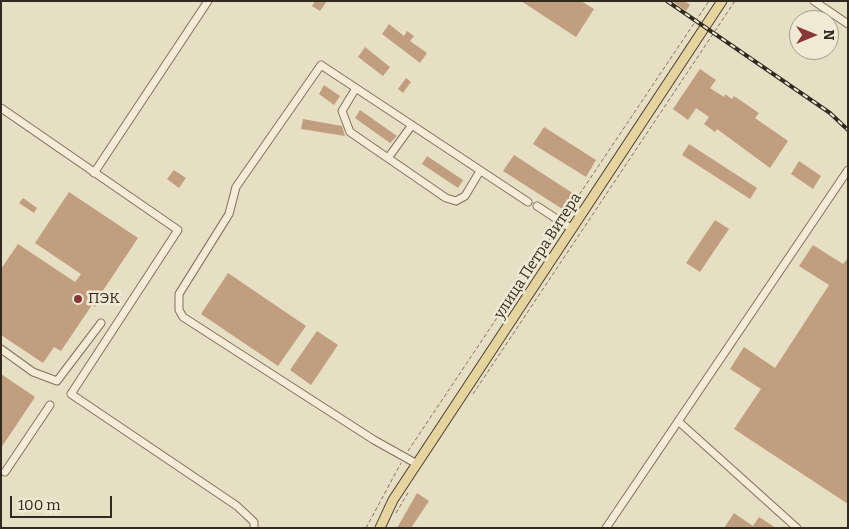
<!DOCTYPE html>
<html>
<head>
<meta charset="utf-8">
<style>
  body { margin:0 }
  #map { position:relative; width:849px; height:529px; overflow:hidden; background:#e7dfc4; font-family:Bitter,serif }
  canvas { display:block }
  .frame { position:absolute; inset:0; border:2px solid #32291f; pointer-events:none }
  .north { position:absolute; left:789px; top:10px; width:50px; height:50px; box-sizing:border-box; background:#f0e9d3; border:1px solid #a49c8b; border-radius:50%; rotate:90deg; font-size:14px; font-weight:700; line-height:20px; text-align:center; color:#32291f }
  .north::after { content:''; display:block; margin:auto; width:18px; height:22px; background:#873935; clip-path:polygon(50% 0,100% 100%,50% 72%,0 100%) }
  .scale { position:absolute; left:10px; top:496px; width:102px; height:22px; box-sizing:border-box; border:2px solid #32291f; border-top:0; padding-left:6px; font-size:15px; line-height:18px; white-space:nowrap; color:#32291f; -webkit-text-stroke:4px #f0e9d3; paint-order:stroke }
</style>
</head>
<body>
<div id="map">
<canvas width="849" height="529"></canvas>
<div class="frame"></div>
<div class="north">N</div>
<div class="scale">100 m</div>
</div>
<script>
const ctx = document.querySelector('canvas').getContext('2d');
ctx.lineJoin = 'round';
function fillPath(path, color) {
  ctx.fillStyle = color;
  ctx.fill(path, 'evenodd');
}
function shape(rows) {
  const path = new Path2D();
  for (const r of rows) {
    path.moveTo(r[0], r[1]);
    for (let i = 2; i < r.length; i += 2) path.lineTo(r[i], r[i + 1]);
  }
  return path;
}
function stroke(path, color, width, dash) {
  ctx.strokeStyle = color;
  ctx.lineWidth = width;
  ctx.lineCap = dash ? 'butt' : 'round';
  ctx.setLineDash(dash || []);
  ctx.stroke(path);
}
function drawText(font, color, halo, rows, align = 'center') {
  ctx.font = font + ' Bitter,serif';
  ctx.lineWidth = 5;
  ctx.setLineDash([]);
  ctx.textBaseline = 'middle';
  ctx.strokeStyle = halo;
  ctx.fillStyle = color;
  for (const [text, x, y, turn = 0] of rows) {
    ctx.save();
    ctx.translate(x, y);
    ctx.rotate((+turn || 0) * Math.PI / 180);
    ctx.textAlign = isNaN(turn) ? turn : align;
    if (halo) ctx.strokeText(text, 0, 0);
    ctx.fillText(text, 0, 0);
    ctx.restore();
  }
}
fillPath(shape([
  [315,1,327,1,320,11,312,6],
  [521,1,581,1,594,9,576,37],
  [672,1,685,1,690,5,686,11],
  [389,24,404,36,407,31,414,36,410,41,427,53,420,63,382,34],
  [365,47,390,67,383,76,358,57],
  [700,69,716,80,710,88,724,97,725,94,732,99,734,96,759,113,755,118,788,141,770,168,717,129,715,132,704,124,709,117,696,108,688,120,673,109],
  [406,78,411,82,403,93,398,89],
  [324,85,340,96,334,105,319,94],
  [360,110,397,136,390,143,355,118],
  [303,119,342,126,345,136,301,129],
  [544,127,596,160,586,177,533,144],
  [689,144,757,188,750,199,682,155],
  [514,155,574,194,564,210,503,171],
  [427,156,463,180,458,188,422,164],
  [799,161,821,176,813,189,791,174],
  [174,170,186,178,179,188,167,179],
  [69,192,138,238,98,298,101,300,95,307,92,305,61,351,54,347,43,363,1,335,1,269,18,244,75,282,81,274,35,243],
  [23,198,37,208,34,213,19,203],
  [715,220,729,229,700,272,686,263],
  [813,245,843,264,848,258,848,504,734,429,761,389,730,369,744,347,775,368,829,285,799,266],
  [228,273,306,326,278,366,201,314],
  [317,331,338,345,311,385,290,370],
  [1,374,35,397,1,448],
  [417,493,429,501,411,528,397,528],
  [734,513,753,526,759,517,776,528,724,528]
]), '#c19e7f');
const minor = shape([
  [814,1,848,24],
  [356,88,342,111,350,132,446,198,456,201,465,196,480,171],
  [1,108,178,230,71,394,237,506,254,522,254,528],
  [388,158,412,125],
  [94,173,208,1],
  [537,206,572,229],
  [1,349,33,372,57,381,101,323],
  [678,421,797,528],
  [417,464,374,440,183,317,179,310,179,294,229,214,236,187,321,65,528,202],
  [5,472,50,405],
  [606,528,848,170]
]);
const major = shape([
  [380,528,393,500,722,1]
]);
stroke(minor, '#80715d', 9);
stroke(major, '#4e4031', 11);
stroke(shape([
  [565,216,709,1],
  [473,394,735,1],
  [408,451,557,228],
  [396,513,409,491],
  [366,528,401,463]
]), '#80715d', 1, [4, 2.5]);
stroke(minor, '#f4ecd6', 7);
stroke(major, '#e6d4a0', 9);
const rail = shape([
  [667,1,830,113,848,130]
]);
stroke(rail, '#32291f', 4);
stroke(rail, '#f0e9d3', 2, [5.5]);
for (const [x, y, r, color] of [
  [78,299,5,"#873935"]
]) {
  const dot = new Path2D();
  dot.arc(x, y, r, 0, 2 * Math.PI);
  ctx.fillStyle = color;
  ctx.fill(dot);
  stroke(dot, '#f0e9d3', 2);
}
drawText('15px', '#32291f', '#f0e9d3', [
  ["улица Петра Витера",538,256,-57]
]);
drawText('15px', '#32291f', '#f0e9d3', [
  ["ПЭК",88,299]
], 'left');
</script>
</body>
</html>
